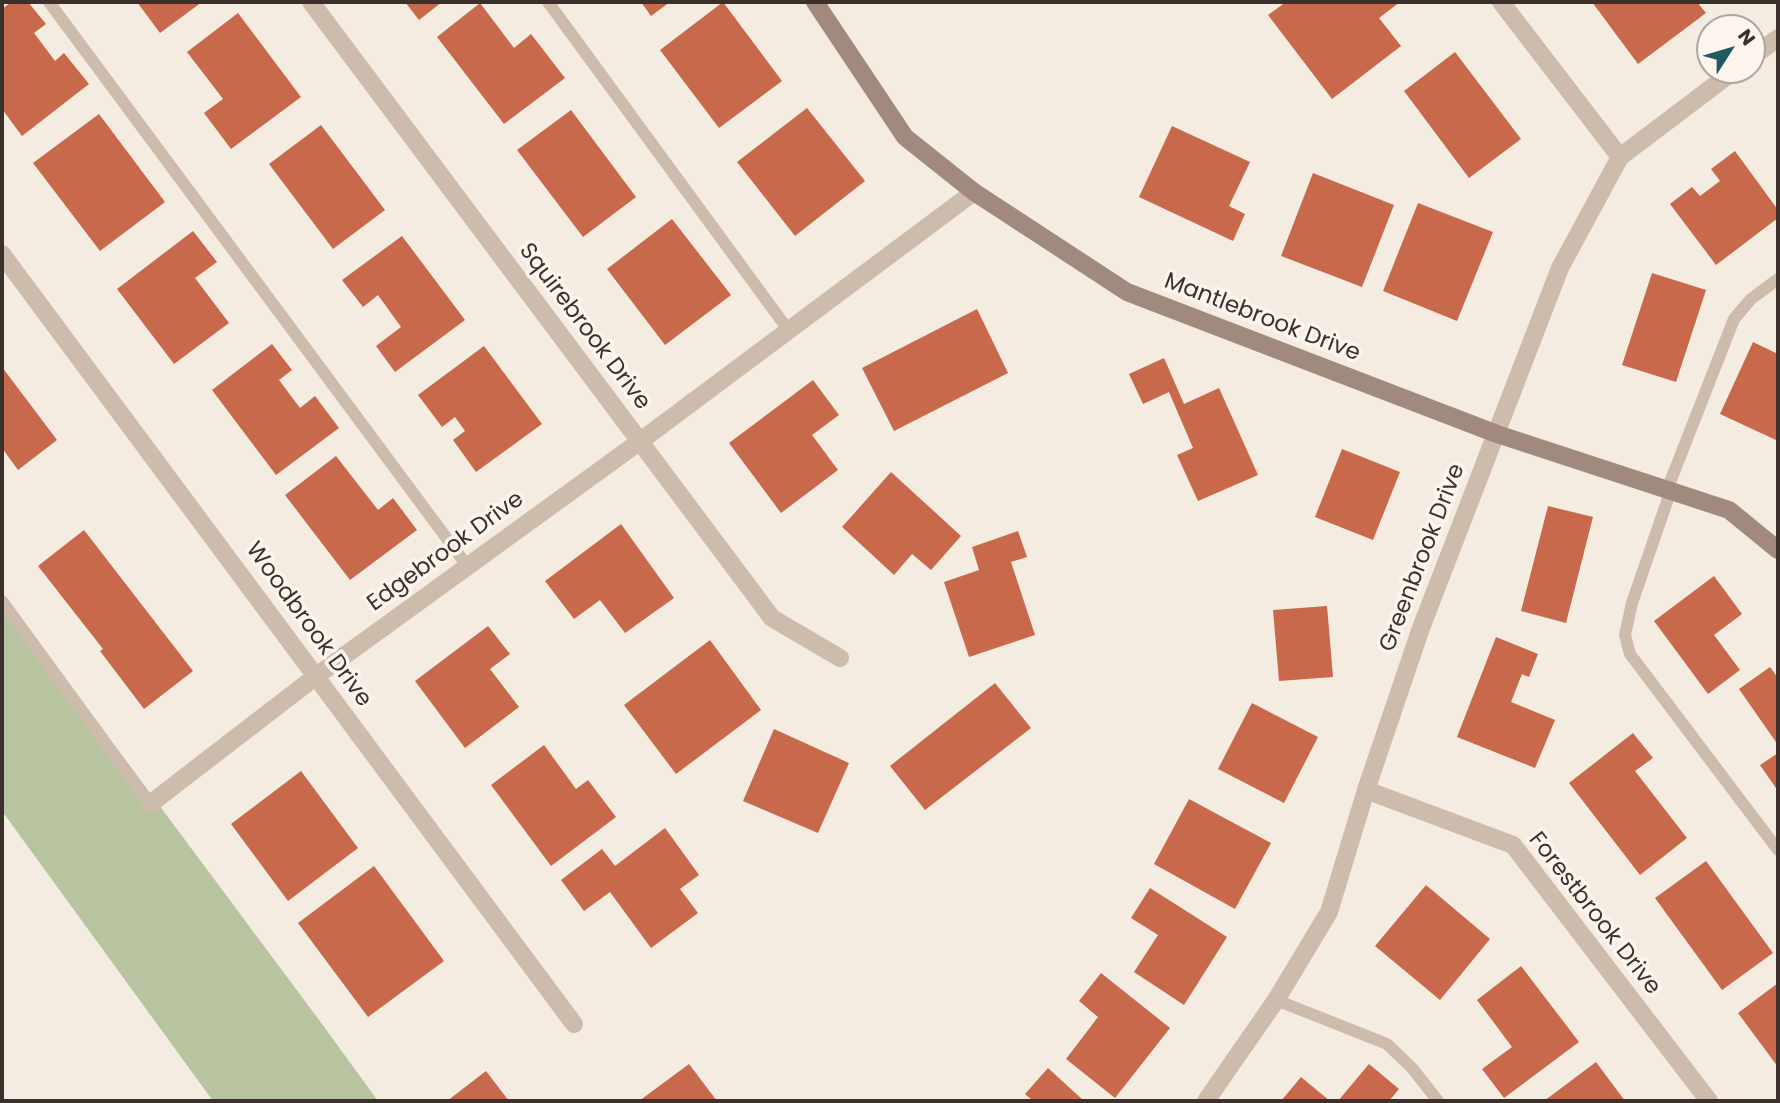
<!DOCTYPE html>
<html>
<head>
<meta charset="utf-8">
<style>
  body { margin:0 }
  #map { position:relative; width:1780px; height:1103px; overflow:hidden; background:#f4ebe1; font-family:Poppins,sans-serif }
  canvas { display:block }
  .frame { position:absolute; inset:0; border:4px solid #3b302b; pointer-events:none }
  .north { position:absolute; left:1696px; top:14px; width:70px; height:70px; box-sizing:border-box; background:#fbf5ee; border:2px solid #aea6a0; border-radius:50%; rotate:53deg; font-size:19px; font-weight:700; line-height:28px; text-align:center; color:#3b302b }
  .north::after { content:''; display:block; margin:auto; width:24px; height:32px; background:#1f5a5e; clip-path:polygon(50% 0,100% 100%,50% 72%,0 100%) }
</style>
</head>
<body>
<div id="map">
<canvas width="1780" height="1103"></canvas>
<div class="frame"></div>
<div class="north">N</div>
</div>
<script>
const ctx = document.querySelector('canvas').getContext('2d');
ctx.lineJoin = 'round';
function fillPath(path, color) {
  ctx.fillStyle = color;
  ctx.fill(path, 'evenodd');
}
function shape(rows) {
  const path = new Path2D();
  for (const r of rows) {
    path.moveTo(r[0], r[1]);
    for (let i = 2; i < r.length; i += 2) path.lineTo(r[i], r[i + 1]);
  }
  return path;
}
function stroke(path, color, width, dash) {
  ctx.strokeStyle = color;
  ctx.lineWidth = width;
  ctx.lineCap = dash ? 'butt' : 'round';
  ctx.setLineDash(dash || []);
  ctx.stroke(path);
}
function drawText(font, color, halo, rows, align = 'center') {
  ctx.font = font + ' Poppins,sans-serif';
  ctx.lineWidth = 7;
  ctx.setLineDash([]);
  ctx.textBaseline = 'middle';
  ctx.strokeStyle = halo;
  ctx.fillStyle = color;
  for (const [text, x, y, turn = 0] of rows) {
    ctx.save();
    ctx.translate(x, y);
    ctx.rotate((+turn || 0) * Math.PI / 180);
    ctx.textAlign = isNaN(turn) ? turn : align;
    if (halo) ctx.strokeText(text, 0, 0);
    ctx.fillText(text, 0, 0);
    ctx.restore();
  }
}
fillPath(shape([
  [2,594,322,1024,378,1101,213,1101,2,811]
]), '#b8c4a0');
fillPath(shape([
  [11,2,28,2,46,24,34,33,55,61,64,53,89,84,22,136,2,109,2,9],
  [137,2,202,2,160,33],
  [405,2,442,2,419,20],
  [641,2,670,2,651,16],
  [723,2,782,81,719,128,660,50],
  [1286,2,1400,2,1379,18,1401,46,1332,99,1268,15],
  [1592,2,1697,2,1706,13,1638,64],
  [480,3,514,48,531,34,565,78,504,124,437,37],
  [238,13,301,97,231,149,204,113,223,99,187,52],
  [1455,52,1521,139,1469,178,1404,91],
  [807,108,865,181,795,236,737,162],
  [571,110,636,197,583,237,517,150],
  [99,114,165,202,100,251,33,163],
  [321,125,385,210,333,249,269,164],
  [1172,126,1250,162,1229,206,1245,214,1233,241,1139,197],
  [1735,151,1778,210,1778,218,1716,265,1670,204,1692,187,1700,196,1720,181,1711,169],
  [1313,173,1394,205,1362,287,1281,256],
  [1418,203,1493,232,1457,321,1383,291],
  [672,219,731,295,665,345,607,269],
  [193,231,217,262,195,278,229,323,174,364,117,289],
  [402,236,465,320,395,372,376,346,401,327,378,295,363,307,342,280],
  [1652,273,1706,290,1676,382,1622,365],
  [977,309,1008,373,894,431,862,368],
  [1753,342,1778,354,1778,441,1720,414],
  [272,344,292,370,279,380,300,408,315,396,339,428,276,475,212,390],
  [484,346,542,424,476,472,453,440,465,431,455,417,442,427,418,395],
  [1164,358,1184,404,1219,388,1258,475,1198,501,1177,455,1193,448,1169,392,1143,404,1129,374],
  [2,367,57,440,18,470,2,448],
  [813,380,839,415,812,435,838,470,781,513,729,443],
  [1342,449,1400,472,1373,540,1315,517],
  [336,456,378,510,393,498,417,530,350,580,285,495],
  [891,472,961,536,931,570,912,554,894,575,842,527],
  [1548,506,1593,517,1566,623,1521,611],
  [621,524,674,598,625,633,600,600,574,619,545,581],
  [84,530,193,671,144,709,100,651,103,649,38,566],
  [1018,531,1027,557,1011,562,1035,635,969,657,944,582,979,570,972,547],
  [1714,576,1742,614,1714,635,1740,670,1708,694,1654,621],
  [1327,606,1333,677,1279,681,1273,610],
  [488,626,510,654,490,669,519,707,465,748,415,681],
  [1496,637,1538,654,1529,677,1522,674,1511,702,1555,720,1535,768,1457,737],
  [710,640,761,710,676,774,624,705],
  [1770,667,1778,678,1778,745,1739,689],
  [995,683,1031,728,925,810,890,766],
  [1252,703,1318,737,1284,803,1218,769],
  [774,729,849,763,818,833,743,801],
  [1633,733,1653,758,1635,771,1687,838,1640,875,1569,783],
  [544,745,576,789,588,780,616,817,551,866,491,785],
  [1778,753,1778,791,1760,765],
  [301,771,358,848,288,901,231,824],
  [1189,799,1271,843,1235,909,1154,864],
  [665,828,699,875,680,889,698,913,651,948,610,892,584,911,561,880,602,849,615,866],
  [1706,861,1773,953,1722,990,1655,898],
  [374,866,444,961,368,1017,298,923],
  [1426,885,1490,939,1440,1000,1375,946],
  [1150,888,1227,937,1184,1005,1134,972,1158,935,1131,918],
  [1521,966,1579,1042,1504,1098,1482,1069,1512,1047,1477,1000],
  [1101,973,1170,1028,1115,1098,1066,1059,1098,1017,1079,1001],
  [1778,983,1778,1067,1738,1013],
  [1596,1062,1625,1101,1544,1101],
  [689,1064,717,1101,639,1101],
  [1369,1064,1399,1089,1389,1101,1338,1101],
  [1048,1068,1084,1101,1033,1101,1025,1094],
  [486,1071,509,1101,447,1101],
  [1301,1077,1330,1101,1281,1101]
]), '#c8694b');
stroke(shape([
  [49,2,468,567],
  [548,2,789,331],
  [1667,490,1734,319,1751,299,1778,279],
  [1671,490,1632,603,1625,635,1630,654,1778,850],
  [2,601,150,804],
  [1276,1000,1387,1044,1412,1068,1438,1101]
]), '#cdbbac', 12);
stroke(shape([
  [311,2,772,618,840,658],
  [1501,2,1620,157],
  [1752,57,1778,38],
  [2,254,574,1024],
  [1366,790,1513,845,1709,1101],
  [150,804,315,677,639,442,974,192],
  [1206,1101,1276,1000,1329,912,1366,790,1421,628,1560,268,1620,157,1735,70]
]), '#cdbbac', 18);
stroke(shape([
  [815,2,905,137,974,192,1127,292,1497,434,1729,510,1778,550]
]), '#a18a7d', 18);
drawText('23px', '#3b302b', '#fbf5ee', [
  ["Mantlebrook Drive",1262,318,21],
  ["Squirebrook Drive",584,327,53],
  ["Edgebrook Drive",446,552,-36],
  ["Greenbrook Drive",1423,558,-69],
  ["Woodbrook Drive",308,625,54],
  ["Forestbrook Drive",1594,914,52]
]);
</script>
</body>
</html>
